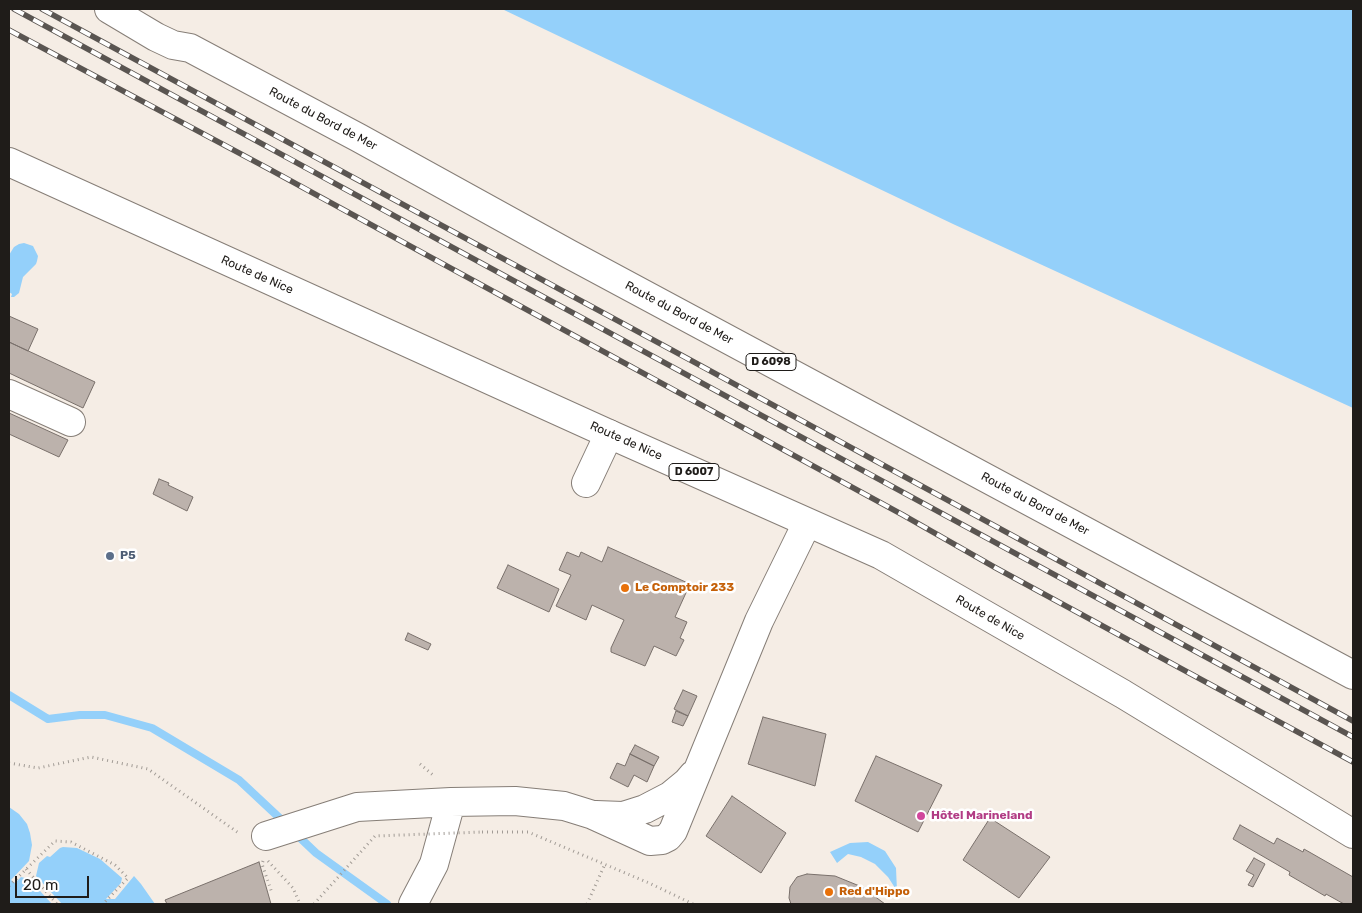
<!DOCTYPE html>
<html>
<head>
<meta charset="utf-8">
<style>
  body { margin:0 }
  #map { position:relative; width:1362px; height:913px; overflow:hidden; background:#f5ede5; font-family:Rubik,sans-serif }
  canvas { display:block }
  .frame { position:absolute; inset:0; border:10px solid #1f1c19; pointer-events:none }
  .scale { position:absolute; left:15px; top:876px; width:74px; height:22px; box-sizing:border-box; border:2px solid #1f1c19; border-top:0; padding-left:6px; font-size:15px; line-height:18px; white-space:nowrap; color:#1f1c19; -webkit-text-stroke:4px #fff; paint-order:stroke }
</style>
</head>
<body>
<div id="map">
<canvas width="1362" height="913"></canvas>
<div class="frame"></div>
<div class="scale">20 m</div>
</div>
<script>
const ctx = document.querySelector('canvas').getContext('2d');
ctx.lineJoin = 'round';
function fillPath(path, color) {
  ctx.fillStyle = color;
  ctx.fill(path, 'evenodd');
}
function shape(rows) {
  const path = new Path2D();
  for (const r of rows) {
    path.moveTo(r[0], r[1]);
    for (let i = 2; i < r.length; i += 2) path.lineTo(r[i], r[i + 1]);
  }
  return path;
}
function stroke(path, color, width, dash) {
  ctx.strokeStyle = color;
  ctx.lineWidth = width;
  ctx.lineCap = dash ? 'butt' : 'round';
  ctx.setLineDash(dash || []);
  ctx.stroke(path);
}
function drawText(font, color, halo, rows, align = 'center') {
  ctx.font = font + ' Rubik,sans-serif';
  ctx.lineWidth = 5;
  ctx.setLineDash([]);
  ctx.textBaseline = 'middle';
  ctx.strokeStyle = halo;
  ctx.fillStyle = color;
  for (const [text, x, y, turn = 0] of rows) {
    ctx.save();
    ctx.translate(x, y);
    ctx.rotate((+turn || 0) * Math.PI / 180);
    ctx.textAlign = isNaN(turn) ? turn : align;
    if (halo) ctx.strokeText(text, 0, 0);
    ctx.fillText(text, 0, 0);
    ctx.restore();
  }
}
fillPath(shape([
  [502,9,1353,9,1353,408,953,224],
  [24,243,33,246,38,256,37,261,36,264,23,277,19,293,14,297,11,297,12,294,9,292,9,255,14,247,19,244],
  [9,807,19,814,27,824,30,833,32,845,29,861,11,880,15,883,21,877,29,879,52,904,9,904],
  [868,842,885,851,896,868,897,891,888,877,875,864,861,857,848,854,837,863,830,852,850,843],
  [63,847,77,848,100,859,122,878,121,883,106,899,115,899,134,876,141,884,155,904,62,904,36,876,39,863,47,856,50,857,60,848]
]), '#94d0fa');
stroke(shape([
  [9,695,48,719,80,715,105,715,152,728,239,780,286,824],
  [296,834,316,853,387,904]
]), '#94d0fa', 8);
const building = shape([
  [9,316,38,329,28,351,9,342,9,316],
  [9,342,95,382,83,408,9,373,9,342],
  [9,413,68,440,59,457,9,434,9,413],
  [159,479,169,483,168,485,193,497,187,511,153,494,159,479],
  [608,547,690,584,675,617,687,622,680,638,684,640,676,656,654,646,645,666,611,652,611,648,624,620,592,605,586,620,556,606,571,575,559,570,567,552,579,557,581,552,602,562,608,547],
  [508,565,559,589,549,612,497,588,508,565],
  [408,633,431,644,428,650,405,640,408,633],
  [683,690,697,696,688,716,674,709,683,690],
  [676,711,688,716,683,726,672,722,676,711],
  [763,717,826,734,815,786,748,764,763,717],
  [635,745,659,757,654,766,630,754,635,745],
  [630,754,654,766,647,782,634,775,628,787,610,778,617,763,625,766,630,754],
  [876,756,942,785,918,832,855,801,876,756],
  [732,796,786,833,761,873,706,836,732,796],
  [990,818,1050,857,1019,898,963,860,990,818],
  [1240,825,1274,844,1277,838,1303,852,1304,849,1353,877,1353,904,1344,904,1326,894,1325,896,1289,875,1290,872,1233,839,1240,825],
  [1254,858,1265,864,1253,887,1248,885,1254,875,1246,871,1254,858],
  [259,862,271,904,167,904,165,900,259,862],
  [807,874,835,876,862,887,885,904,791,904,789,898,790,887,797,877,807,874]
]);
fillPath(building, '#bcb2ac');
stroke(building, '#79706b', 1);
const minor = shape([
  [9,394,71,422],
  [586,483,609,434],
  [596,815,623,816,645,809,670,796,687,782,693,775],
  [266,836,357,807,451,802,515,801,564,806,593,815,650,841,662,840,668,837,673,831,759,621,807,523],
  [413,904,434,864,451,802]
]);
const major = shape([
  [109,9,156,37,173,45,190,48,359,138,569,254,1353,675],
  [9,162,609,434,881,555,1123,694,1353,834]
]);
stroke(minor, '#867e77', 30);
stroke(major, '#867e77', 30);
stroke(shape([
  [9,763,38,768,91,757,148,769,240,834],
  [420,764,434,776],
  [482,832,528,832,649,883,693,904],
  [263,861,262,864,272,893],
  [268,861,293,888,300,904],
  [26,869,57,904],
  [9,886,55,841,71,842,115,865,128,878,103,904],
  [587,904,605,864]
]), '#a19b95', 3, [1, 4]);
stroke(minor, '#fff', 28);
stroke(major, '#fff', 28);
const rail = shape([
  [14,9,1353,737],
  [42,9,694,362,1353,721],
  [9,30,269,169,903,515,996,568,1353,762]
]);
stroke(rail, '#5a5551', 5.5);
stroke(rail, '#fff', 4, [11]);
stroke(shape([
  [314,904,375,836,482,832]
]), '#a19b95', 3, [1, 4]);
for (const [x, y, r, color] of [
  [110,556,5,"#5c6f8a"],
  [625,588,5,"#e8710a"],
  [921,816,5,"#d1479c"],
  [829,892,5,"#e8710a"]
]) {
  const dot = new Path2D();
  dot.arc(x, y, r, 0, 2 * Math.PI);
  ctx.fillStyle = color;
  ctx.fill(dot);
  stroke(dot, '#fff', 2);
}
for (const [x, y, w] of [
  [771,362,50],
  [694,472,50]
]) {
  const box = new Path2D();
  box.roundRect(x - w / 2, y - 8.5, w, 17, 4);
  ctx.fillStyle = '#fff';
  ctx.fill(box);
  stroke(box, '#1f1c19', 1);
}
drawText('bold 11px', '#1f1c19', null, [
  ["D 6098",771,362],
  ["D 6007",694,472]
]);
drawText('12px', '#1f1c19', '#fff', [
  ["Route du Bord de Mer",323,119,28],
  ["Route de Nice",257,275,24],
  ["Route du Bord de Mer",679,313,28],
  ["Route de Nice",626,441,24],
  ["Route du Bord de Mer",1035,504,28],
  ["Route de Nice",990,618,30]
]);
drawText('bold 12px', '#4e5e75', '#fff', [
  ["P5",120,556]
], 'left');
drawText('bold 12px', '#c56008', '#fff', [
  ["Le Comptoir 233",635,588],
  ["Red d'Hippo",839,892]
], 'left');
drawText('bold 12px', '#b23c85', '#fff', [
  ["Hôtel Marineland",931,816]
], 'left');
</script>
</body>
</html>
